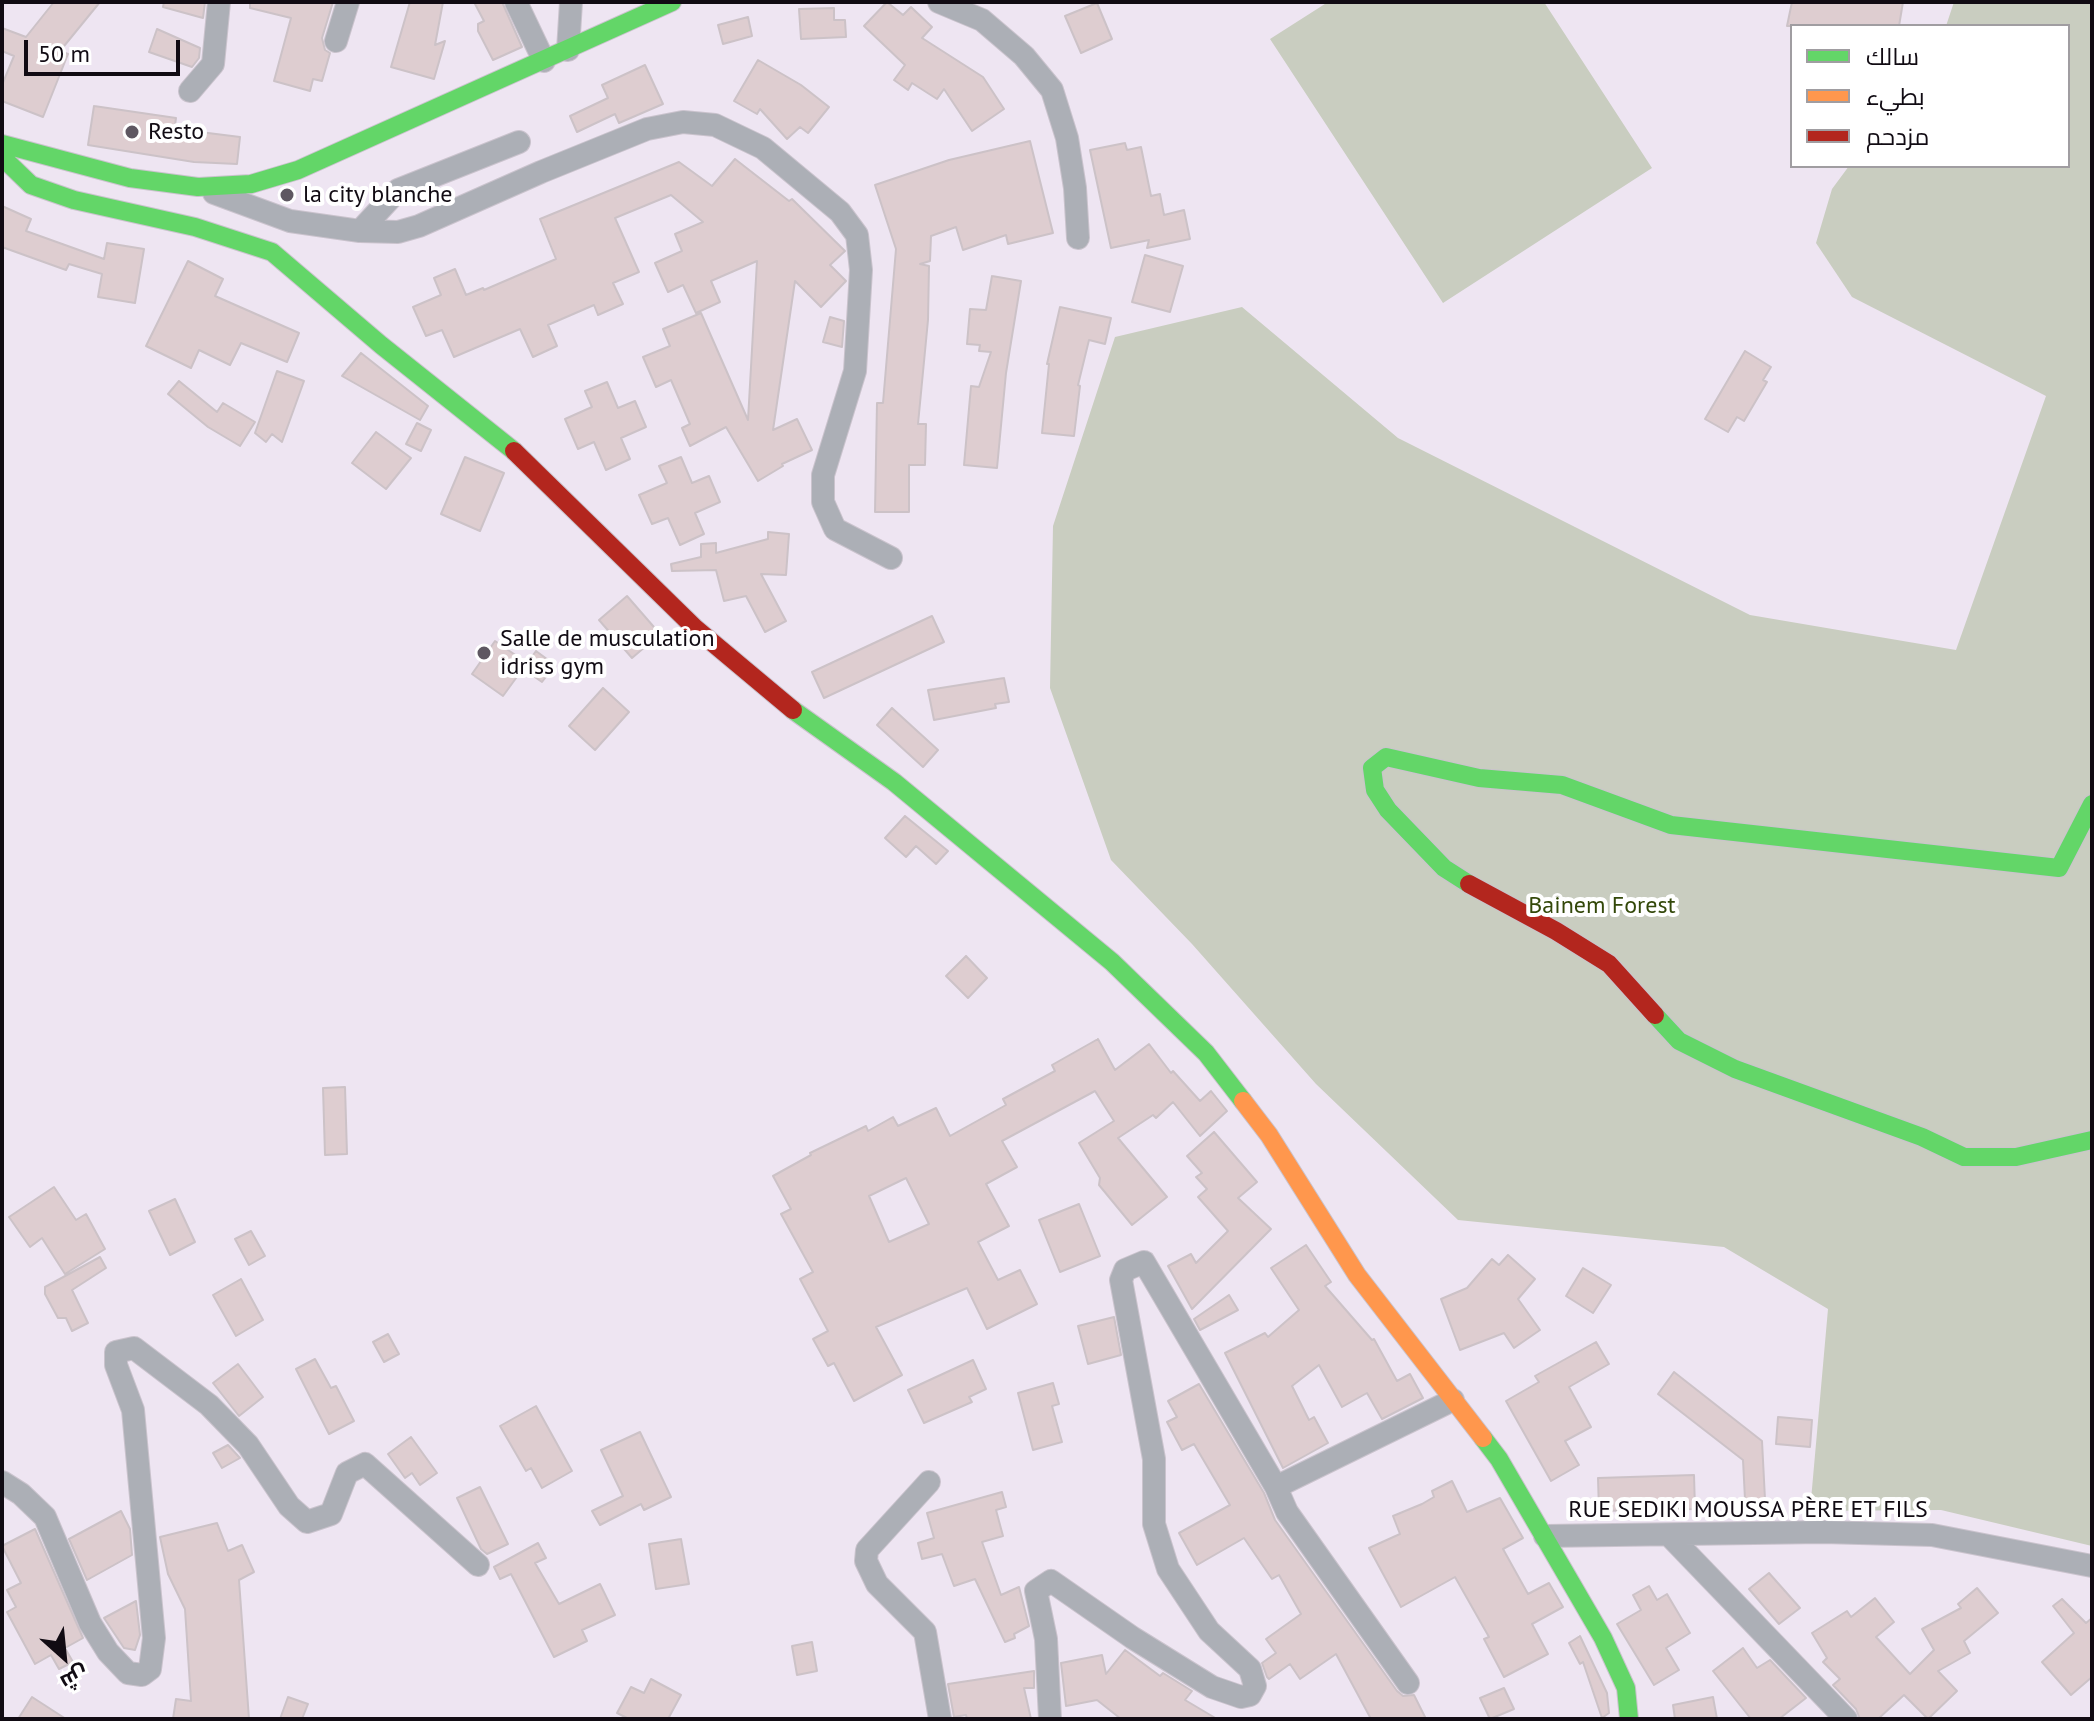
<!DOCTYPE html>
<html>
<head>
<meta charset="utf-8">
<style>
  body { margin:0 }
  #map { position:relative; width:2094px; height:1721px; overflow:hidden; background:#eee5f2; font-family:"PT Sans",Cairo,sans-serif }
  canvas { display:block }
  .frame { position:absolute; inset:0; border:4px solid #110b13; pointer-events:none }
  .legend { position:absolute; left:1790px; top:24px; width:280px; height:144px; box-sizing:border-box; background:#fff; border:2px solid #a09da1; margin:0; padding:10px 14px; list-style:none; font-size:24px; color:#110b13 }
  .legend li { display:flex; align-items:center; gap:16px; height:40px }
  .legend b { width:40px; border:2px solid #a09da1 }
  .north { position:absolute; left:24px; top:1617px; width:80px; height:80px; -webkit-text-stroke:6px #fff; paint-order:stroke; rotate:153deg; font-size:22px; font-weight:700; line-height:32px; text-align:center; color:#110b13 }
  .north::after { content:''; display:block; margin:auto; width:28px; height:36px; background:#110b13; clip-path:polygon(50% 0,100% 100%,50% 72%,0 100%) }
  .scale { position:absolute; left:24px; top:40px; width:156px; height:36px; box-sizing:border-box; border:4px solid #110b13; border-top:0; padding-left:10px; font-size:24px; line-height:28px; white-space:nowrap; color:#110b13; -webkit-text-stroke:6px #fff; paint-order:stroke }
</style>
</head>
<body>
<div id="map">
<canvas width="2094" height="1721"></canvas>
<div class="frame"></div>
<ul class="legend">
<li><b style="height:10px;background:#63d668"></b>سالك</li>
<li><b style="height:10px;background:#ff974d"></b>بطيء</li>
<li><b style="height:10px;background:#b3261e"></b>مزدحم</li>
</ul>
<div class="north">ش</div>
<div class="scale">50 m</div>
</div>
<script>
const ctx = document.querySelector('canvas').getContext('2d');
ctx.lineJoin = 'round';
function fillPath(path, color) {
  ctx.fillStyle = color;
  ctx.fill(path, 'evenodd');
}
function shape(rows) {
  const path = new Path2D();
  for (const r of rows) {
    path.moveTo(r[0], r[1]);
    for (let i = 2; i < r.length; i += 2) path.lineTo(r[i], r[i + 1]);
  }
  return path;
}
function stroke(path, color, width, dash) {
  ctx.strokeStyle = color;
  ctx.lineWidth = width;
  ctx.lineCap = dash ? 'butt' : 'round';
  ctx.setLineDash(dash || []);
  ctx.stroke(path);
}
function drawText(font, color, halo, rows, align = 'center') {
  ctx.font = font + ' "PT Sans",sans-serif';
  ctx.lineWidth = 8;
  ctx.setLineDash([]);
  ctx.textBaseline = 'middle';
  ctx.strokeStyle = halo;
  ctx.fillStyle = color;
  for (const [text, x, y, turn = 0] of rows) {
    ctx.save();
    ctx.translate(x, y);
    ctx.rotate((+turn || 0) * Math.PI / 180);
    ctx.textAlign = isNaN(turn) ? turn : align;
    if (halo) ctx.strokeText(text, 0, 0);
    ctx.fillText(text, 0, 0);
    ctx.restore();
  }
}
fillPath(shape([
  [1328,2,1544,2,1652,168,1443,303,1270,39],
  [1954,2,2092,2,2092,1546,1941,1510,1810,1511,1828,1309,1724,1247,1458,1220,1316,1084,1192,944,1111,860,1050,688,1053,526,1115,337,1242,307,1398,438,1750,615,1956,650,2046,396,1852,297,1816,243,1832,189,1849,166,2068,166,2068,26,1946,26]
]), '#c9cdc0');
const building = shape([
  [54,2,100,2,60,51,68,54,43,117,2,101,2,85,14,56,2,51,2,28,26,37,54,2],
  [164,2,205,2,203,18,163,7,164,2],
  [250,2,333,2,322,38,325,50,330,53,322,81,313,79,310,91,274,81,291,18,250,8,250,2],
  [410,2,443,2,435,45,445,41,434,79,391,67,410,2],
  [474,2,502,2,522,47,493,60,478,31,478,24,484,21,474,2],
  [887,2,903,15,911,7,932,27,922,38,983,77,1004,109,972,131,944,89,937,99,912,83,908,90,894,80,905,65,864,26,887,2],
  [1792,2,1903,2,1899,26,1787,26,1792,2],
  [1097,3,1112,39,1081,53,1065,16,1097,3],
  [834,8,834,20,845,20,846,37,801,39,799,9,834,8],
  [748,17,752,36,723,44,718,25,748,17],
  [157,29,200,48,199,58,192,67,149,52,157,29],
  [758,60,801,85,829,107,808,133,800,127,787,139,760,109,757,114,734,101,758,60],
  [645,65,663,104,619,123,615,114,577,132,570,116,608,98,602,85,645,65],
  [94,106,176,118,175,125,192,126,192,131,240,137,237,164,194,162,88,145,94,106],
  [1030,141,1053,233,1008,244,1006,235,963,250,956,227,931,236,930,261,920,264,929,266,928,320,918,424,926,424,925,465,909,465,909,512,875,512,877,403,883,403,896,249,875,185,949,160,1030,141],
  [1125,143,1127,150,1141,147,1151,196,1160,194,1164,215,1184,210,1190,239,1147,248,1149,240,1111,248,1090,150,1125,143],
  [735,159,789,201,792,199,845,251,830,265,846,281,821,307,795,281,773,430,797,419,812,450,782,464,783,466,758,481,726,427,690,446,682,428,690,424,671,380,656,387,643,357,670,346,663,329,701,313,748,420,757,261,711,281,720,302,696,313,683,285,668,292,655,263,682,251,675,234,703,222,671,195,615,218,639,272,613,283,623,304,598,315,594,305,548,325,557,346,533,357,520,329,454,357,442,330,426,336,413,307,441,295,434,278,455,269,466,295,483,288,484,290,556,259,540,219,679,162,712,186,735,159],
  [2,206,31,219,26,231,104,259,107,243,144,249,135,303,98,297,102,274,69,264,66,270,2,247,2,206],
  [1145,255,1183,266,1170,312,1132,302,1145,255],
  [188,261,223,279,215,296,299,333,287,362,241,343,230,365,199,350,191,368,146,346,188,261],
  [992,276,1021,281,1006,373,997,468,964,465,971,386,979,387,991,352,979,351,980,345,967,344,970,309,986,310,992,276],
  [1060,307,1111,318,1105,344,1089,340,1078,385,1080,386,1074,436,1042,433,1049,364,1047,364,1060,307],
  [830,317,844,321,842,347,823,342,830,317],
  [1745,351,1771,367,1763,380,1767,382,1744,421,1737,417,1728,432,1705,419,1745,351],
  [361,353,428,406,420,420,342,376,361,353],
  [277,371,304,381,282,442,272,434,266,442,255,433,277,371],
  [179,381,217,412,223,403,255,422,240,446,208,427,168,394,179,381],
  [607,382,618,408,635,401,646,427,621,438,630,459,606,470,594,442,578,449,565,419,592,407,585,391,607,382],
  [417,423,431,430,421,451,406,444,417,423],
  [376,432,411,458,386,489,352,463,376,432],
  [465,457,504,473,480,531,441,514,465,457],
  [681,457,692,483,709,476,720,502,695,513,704,534,680,545,668,518,652,524,639,495,667,483,659,466,681,457],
  [768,532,789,534,786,575,761,574,786,621,765,632,746,596,724,601,716,570,672,571,671,564,701,557,701,544,716,543,716,553,768,539,768,532],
  [627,596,660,634,632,658,599,620,627,596],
  [932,616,944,642,824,698,812,672,932,616],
  [495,641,527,663,503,696,472,674,495,641],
  [536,651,555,665,542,682,523,669,536,651],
  [1004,678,1009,702,995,704,996,708,934,720,928,690,1004,678],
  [603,688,629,712,595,750,569,726,603,688],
  [892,708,938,750,923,767,877,725,892,708],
  [905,816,948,851,936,864,916,846,906,857,885,838,905,816],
  [966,956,987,978,968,998,946,976,966,956],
  [1098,1039,1115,1070,1149,1044,1171,1073,1173,1071,1200,1101,1211,1091,1227,1111,1200,1136,1173,1102,1156,1118,1153,1115,1118,1138,1167,1197,1132,1225,1099,1185,1100,1178,1079,1143,1114,1121,1095,1091,1002,1141,1017,1167,986,1184,1009,1226,978,1242,998,1280,1020,1270,1037,1304,987,1329,967,1288,876,1327,902,1375,854,1401,834,1363,828,1366,813,1339,828,1331,800,1279,813,1272,781,1214,791,1209,773,1176,811,1155,810,1153,866,1126,868,1131,893,1117,898,1126,936,1108,950,1136,1006,1105,1003,1099,1055,1071,1052,1065,1098,1039],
  [906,1178,929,1224,889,1242,869,1196,906,1178],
  [345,1087,347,1154,325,1155,323,1088,345,1087],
  [1214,1132,1257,1182,1238,1198,1271,1229,1192,1309,1168,1266,1191,1254,1196,1263,1228,1231,1198,1197,1207,1189,1196,1177,1202,1173,1187,1156,1214,1132],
  [54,1187,76,1220,86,1214,105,1249,65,1274,42,1238,30,1247,9,1217,54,1187],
  [175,1199,195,1242,170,1255,149,1211,175,1199],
  [1079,1204,1100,1256,1060,1272,1039,1220,1079,1204],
  [251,1231,265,1256,249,1265,235,1239,251,1231],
  [1306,1245,1331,1282,1325,1286,1372,1340,1374,1339,1397,1381,1410,1374,1423,1398,1382,1419,1367,1393,1342,1407,1319,1365,1292,1386,1309,1420,1314,1417,1328,1443,1283,1468,1225,1353,1265,1333,1268,1337,1299,1310,1271,1268,1306,1245],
  [1508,1255,1535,1279,1518,1299,1540,1330,1514,1348,1504,1333,1460,1350,1441,1299,1467,1288,1492,1259,1499,1265,1508,1255],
  [100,1257,106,1268,72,1290,88,1323,72,1331,66,1318,58,1318,45,1294,45,1287,100,1257],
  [1583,1268,1611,1285,1593,1313,1566,1296,1583,1268],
  [241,1279,263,1320,236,1336,213,1295,241,1279],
  [1229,1295,1238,1310,1200,1330,1194,1319,1229,1295],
  [1114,1317,1121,1355,1088,1364,1078,1326,1114,1317],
  [388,1334,399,1354,384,1362,373,1342,388,1334],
  [1596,1342,1609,1364,1569,1387,1591,1427,1565,1441,1579,1465,1551,1481,1506,1401,1539,1382,1535,1376,1596,1342],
  [315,1359,331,1388,336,1386,354,1421,329,1434,296,1369,315,1359],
  [973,1360,986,1389,969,1397,972,1402,924,1423,908,1390,973,1360],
  [238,1364,263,1397,239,1416,213,1383,238,1364],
  [1674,1372,1762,1441,1766,1519,1746,1519,1743,1460,1658,1394,1674,1372],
  [1053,1383,1059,1404,1052,1406,1062,1442,1033,1450,1018,1393,1053,1383],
  [1199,1384,1264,1493,1275,1520,1397,1691,1403,1696,1414,1695,1426,1719,1371,1719,1336,1654,1300,1679,1290,1664,1269,1679,1267,1677,1262,1663,1276,1653,1266,1639,1301,1614,1279,1575,1272,1579,1244,1538,1197,1565,1179,1533,1230,1505,1194,1444,1182,1450,1167,1422,1177,1417,1168,1401,1199,1384],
  [536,1406,572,1471,542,1488,531,1468,526,1471,500,1426,536,1406],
  [1778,1417,1812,1420,1810,1447,1776,1444,1778,1417],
  [640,1432,671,1497,644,1510,641,1504,600,1525,592,1511,623,1496,601,1450,640,1432],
  [411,1437,437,1473,420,1485,412,1473,405,1478,388,1454,411,1437],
  [228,1445,240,1458,222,1468,213,1453,228,1445],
  [1694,1475,1695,1509,1599,1511,1598,1478,1694,1475],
  [1452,1481,1467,1512,1500,1498,1523,1538,1503,1549,1528,1594,1549,1583,1563,1607,1532,1624,1548,1654,1504,1677,1484,1639,1489,1637,1455,1577,1401,1607,1369,1548,1400,1534,1393,1516,1422,1504,1434,1497,1432,1491,1452,1481],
  [480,1487,508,1544,487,1554,481,1549,457,1498,480,1487],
  [1002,1492,1006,1507,996,1510,1003,1536,982,1542,1001,1595,1019,1587,1029,1626,1014,1634,1015,1638,1005,1642,975,1579,954,1586,942,1554,922,1559,918,1543,934,1538,927,1513,1002,1492],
  [121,1511,130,1529,132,1555,87,1580,69,1539,121,1511],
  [217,1523,228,1551,242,1545,254,1572,239,1580,249,1719,173,1719,176,1699,191,1701,185,1609,168,1574,160,1537,217,1523],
  [35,1529,83,1638,65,1648,73,1662,59,1669,51,1655,35,1664,7,1612,16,1607,7,1590,21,1583,2,1546,35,1529],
  [681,1539,689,1584,656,1589,649,1544,681,1539],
  [538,1543,546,1558,535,1563,559,1604,600,1584,615,1615,582,1630,587,1641,554,1657,511,1574,500,1579,494,1567,538,1543],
  [1769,1573,1800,1608,1779,1624,1749,1589,1769,1573],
  [1649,1586,1657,1600,1667,1594,1690,1633,1666,1648,1679,1670,1654,1685,1617,1624,1641,1610,1633,1595,1649,1586],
  [1977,1588,1998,1613,1964,1641,1970,1653,1938,1671,1957,1691,1928,1719,1904,1695,1878,1719,1860,1719,1856,1709,1833,1685,1840,1679,1823,1662,1827,1658,1812,1633,1847,1611,1851,1617,1875,1598,1894,1622,1876,1637,1910,1674,1934,1650,1922,1629,1961,1608,1958,1604,1977,1588],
  [2062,1599,2086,1623,2092,1618,2092,1677,2071,1695,2042,1662,2074,1633,2053,1606,2062,1599],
  [136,1601,140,1635,135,1650,124,1648,104,1618,136,1601],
  [1580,1636,1607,1693,1609,1713,1602,1718,1583,1662,1580,1664,1569,1643,1580,1636],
  [812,1642,817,1671,797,1675,792,1646,812,1642],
  [1743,1648,1757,1668,1770,1660,1806,1698,1779,1719,1751,1719,1713,1671,1743,1648],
  [1125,1650,1160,1676,1163,1673,1192,1691,1185,1700,1217,1719,1121,1719,1097,1700,1066,1706,1061,1663,1102,1655,1106,1674,1125,1650],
  [1034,1671,1034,1688,1024,1688,1031,1719,967,1719,966,1715,954,1717,948,1684,1034,1671],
  [651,1679,681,1695,668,1719,629,1719,617,1713,631,1687,644,1693,651,1679],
  [1504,1688,1514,1709,1490,1719,1480,1698,1504,1688],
  [32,1697,66,1719,18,1719,32,1697],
  [288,1697,308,1704,302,1719,280,1719,288,1697],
  [1713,1697,1717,1719,1675,1719,1673,1705,1713,1697]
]);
fillPath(building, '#decdd0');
stroke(building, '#ccc2c7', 2);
const street = shape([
  [516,2,544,61],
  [939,2,982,20,1024,56,1052,90,1067,138,1075,188,1078,238],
  [336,41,348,2],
  [568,50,571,2],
  [190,91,213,64,219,2],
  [214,193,290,221,360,231,398,232,419,226,541,172,647,129,683,122,715,125,763,148,840,212,857,235,861,270,855,371,823,475,823,502,835,529,891,558],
  [360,231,398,190,519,142],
  [2,1482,21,1494,45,1517,90,1623,108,1652,128,1673,142,1675,150,1669,154,1638,133,1410,116,1365,116,1352,134,1348,209,1405,248,1445,289,1506,307,1522,331,1514,347,1473,365,1464,478,1565],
  [929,1482,867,1550,866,1561,877,1584,925,1632,940,1719],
  [1276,1487,1453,1400],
  [1669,1535,1846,1719],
  [1545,1536,1823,1532,1932,1535,2092,1566],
  [1050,1719,1046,1639,1036,1591,1051,1581,1133,1638,1212,1687,1241,1697,1250,1695,1255,1686,1250,1669,1209,1631,1168,1569,1154,1524,1154,1459,1121,1280,1125,1270,1144,1262,1276,1487,1287,1512,1408,1683]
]);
const fast = shape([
  [2,144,130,178,198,187,251,184,298,170,672,2],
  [2,157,31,185,74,200,195,227,272,252,381,345,514,451],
  [793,710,894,782,1112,962,1206,1053,1243,1101],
  [1469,884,1444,868,1388,810,1375,790,1372,768,1386,757,1479,778,1562,785,1671,825,2059,868,2092,804],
  [1655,1015,1679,1041,1735,1069,1922,1137,1964,1157,2016,1157,2092,1140],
  [1483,1438,1499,1459,1603,1638,1626,1688,1629,1719]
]);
const slow = shape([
  [1243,1101,1269,1135,1357,1275,1483,1438]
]);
const jam = shape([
  [514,451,695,628,793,710],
  [1469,884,1556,931,1609,964,1655,1015]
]);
stroke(street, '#cac3cd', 24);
stroke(fast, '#cac3cd', 20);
stroke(slow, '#cac3cd', 20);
stroke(jam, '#cac3cd', 20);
stroke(street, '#acafb6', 22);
stroke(fast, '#63d668', 18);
stroke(slow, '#ff974d', 18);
stroke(jam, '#b3261e', 18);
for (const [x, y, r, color] of [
  [132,132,8,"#5e5761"],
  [287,195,8,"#5e5761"],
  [484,653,8,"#5e5761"]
]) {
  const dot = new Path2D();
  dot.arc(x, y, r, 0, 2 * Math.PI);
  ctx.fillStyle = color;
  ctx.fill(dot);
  stroke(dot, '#fff', 3);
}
drawText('24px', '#110b13', '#fff', [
  ["Resto",148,132],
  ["la city blanche",303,195],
  ["Salle de musculation",500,639],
  ["idriss gym",500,667]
], 'left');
drawText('24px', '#334809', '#fff', [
  ["Bainem Forest",1602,906]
]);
drawText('24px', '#110b13', '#fff', [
  ["RUE SEDIKI MOUSSA PÈRE ET FILS",1748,1510]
]);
</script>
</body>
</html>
